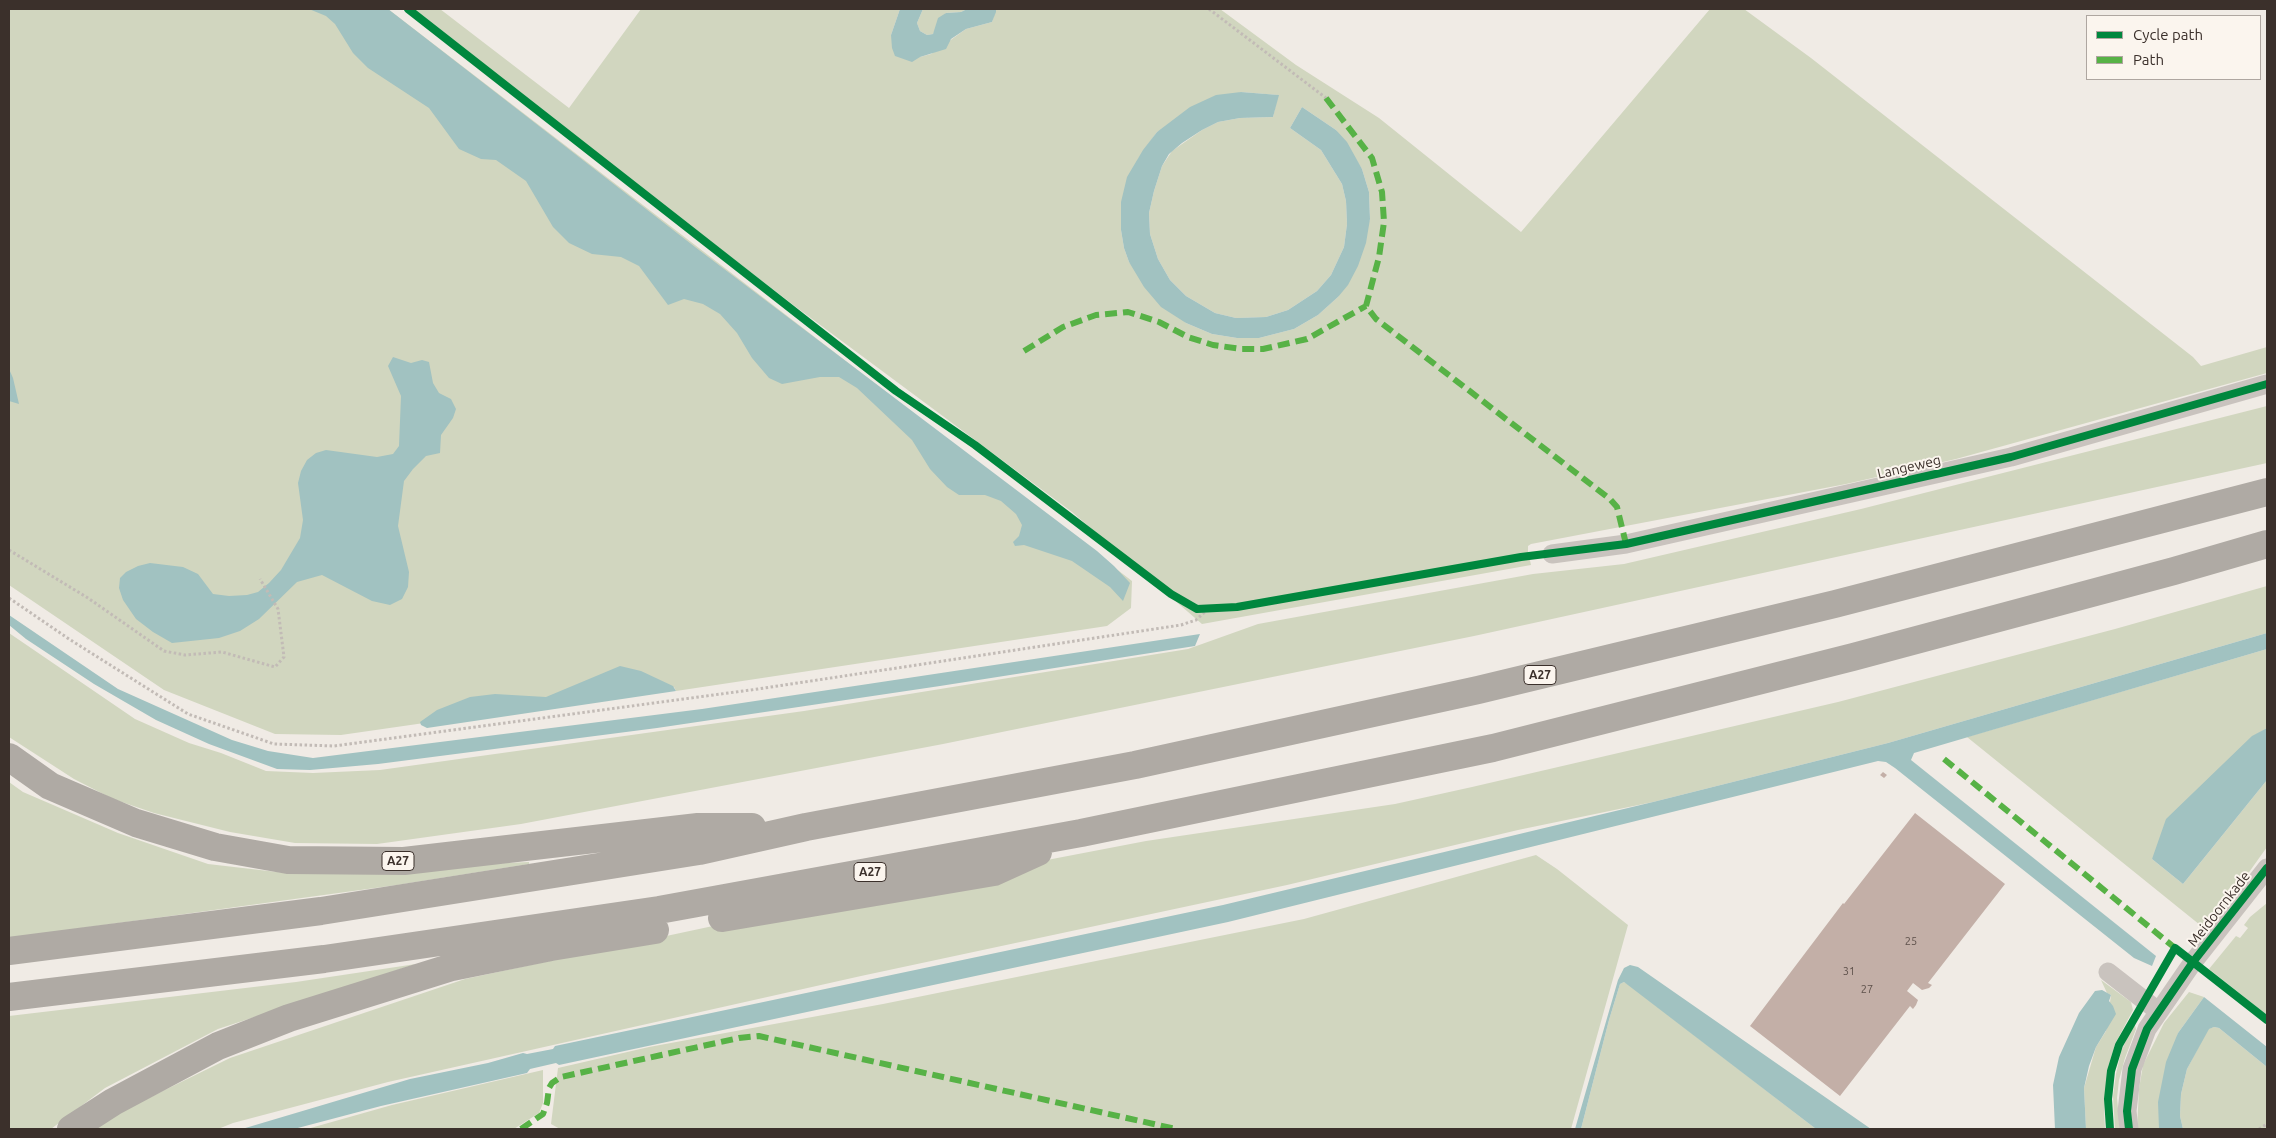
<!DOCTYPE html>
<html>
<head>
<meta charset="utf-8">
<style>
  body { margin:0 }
  #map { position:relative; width:2276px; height:1138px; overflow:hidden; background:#f0ebe5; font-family:Ubuntu,sans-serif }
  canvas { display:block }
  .frame { position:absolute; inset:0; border:10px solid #3b302b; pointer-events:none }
  .legend { position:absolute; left:2086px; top:15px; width:175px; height:65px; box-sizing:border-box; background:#fbf5ee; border:1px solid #aea6a0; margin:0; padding:6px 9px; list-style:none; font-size:15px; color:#3b302b }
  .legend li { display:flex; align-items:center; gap:10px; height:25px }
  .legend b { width:25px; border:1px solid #aea6a0 }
</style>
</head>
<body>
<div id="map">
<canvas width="2276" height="1138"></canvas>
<div class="frame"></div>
<ul class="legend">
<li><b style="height:6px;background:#00873e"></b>Cycle path</li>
<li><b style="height:6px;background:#57b246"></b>Path</li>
</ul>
</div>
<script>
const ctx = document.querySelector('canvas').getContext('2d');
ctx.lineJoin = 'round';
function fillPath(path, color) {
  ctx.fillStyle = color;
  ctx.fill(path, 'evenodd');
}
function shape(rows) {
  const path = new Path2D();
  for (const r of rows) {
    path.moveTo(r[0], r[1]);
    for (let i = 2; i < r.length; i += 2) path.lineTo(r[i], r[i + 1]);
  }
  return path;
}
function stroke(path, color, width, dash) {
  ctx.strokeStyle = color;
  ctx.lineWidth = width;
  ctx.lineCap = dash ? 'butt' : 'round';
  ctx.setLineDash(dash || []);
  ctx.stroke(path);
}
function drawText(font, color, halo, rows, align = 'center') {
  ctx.font = font + ' Ubuntu,sans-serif';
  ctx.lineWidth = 4;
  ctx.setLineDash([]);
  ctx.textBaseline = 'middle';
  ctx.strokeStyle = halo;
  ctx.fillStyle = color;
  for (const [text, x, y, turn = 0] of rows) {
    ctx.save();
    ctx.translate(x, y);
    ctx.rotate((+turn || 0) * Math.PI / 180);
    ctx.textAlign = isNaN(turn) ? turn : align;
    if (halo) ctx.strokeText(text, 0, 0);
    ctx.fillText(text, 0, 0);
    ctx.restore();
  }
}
fillPath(shape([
  [9,9,388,9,1132,581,1131,608,1107,626,676,691,674,687,341,735,275,734,164,690,9,585],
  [408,9,440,9,569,108,641,9,900,9,891,35,920,57,931,54,966,29,992,22,996,9,1220,9,1296,65,1379,118,1521,232,1710,9,1744,9,1811,58,2193,357,2201,366,2267,347,2267,373,1956,459,1846,484,1531,544,1528,546,1528,551,1531,565,1202,624,1072,512,796,307],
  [1241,92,1278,95,1273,117,1240,118,1218,122,1202,130,1172,151,1162,166,1154,191,1149,213,1150,234,1158,259,1170,280,1186,296,1215,313,1236,318,1266,317,1288,310,1317,291,1331,275,1344,247,1347,224,1346,201,1342,184,1321,150,1290,128,1302,107,1336,130,1362,169,1369,192,1370,219,1338,297,1318,315,1294,329,1259,338,1237,338,1212,334,1186,323,1129,262,1124,248,1121,230,1138,159,1157,132],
  [923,9,967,9,961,12,946,13,933,34,927,35,920,31,917,23],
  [2267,406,2267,463,1474,636,943,744,521,824,377,844,295,843,230,832,154,813,113,799,74,779,9,737,9,633,135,719,189,743,221,753,266,771,313,773,380,770,804,711,1188,649,1258,624,1533,574,1624,564,1861,509],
  [2267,586,2267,633,1888,743,1653,802,1518,830,1287,885,861,976,388,1082,233,1123,218,1129,96,1129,120,1112,230,1058,465,979,802,907,1146,841,1395,804,1472,787,1838,702,2115,629],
  [2267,649,2267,728,2252,737,2152,859,2183,884,2267,780,2267,847,2212,924,2205,929,1967,737],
  [9,782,23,792,118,833,208,864,286,873,529,862,529,864,397,885,9,938],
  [1536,855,1557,869,1628,925,1571,1129,560,1129,551,1124,558,1068,649,1047,883,1004,1304,919],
  [2267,903,2267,1015,2209,969,2236,936,2240,938,2248,928,2244,925,2250,917],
  [416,964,218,1029,105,1088,51,1129,9,1129,9,1016,296,982],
  [2101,980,2131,1002,2133,1010,2115,1044,2108,1067,2104,1110,2105,1129,2086,1129,2084,1088,2096,1047,2106,1031,2111,995,2107,993],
  [1624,982,1628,984,1816,1129,1581,1129,1609,1020,1620,984],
  [2189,992,2204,997,2178,1033,2159,1129,2137,1129,2139,1089,2143,1065,2164,1023],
  [2134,1022,2136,1029,2125,1058,2119,1080,2117,1098,2120,1129,2115,1129,2113,1096,2116,1074,2121,1052],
  [2214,1027,2219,1028,2267,1067,2267,1129,2183,1129,2180,1116,2181,1094,2187,1069,2208,1029],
  [543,1070,543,1103,539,1113,514,1129,307,1129,392,1105]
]), '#d1d6bf');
fillPath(shape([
  [309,9,388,9,695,247,1097,551,1114,566,1130,583,1123,601,1110,587,1072,561,1024,545,1015,546,1013,542,1019,536,1022,525,1016,514,1001,501,985,495,959,495,947,487,930,469,912,440,857,388,839,377,820,377,782,384,769,378,752,358,737,333,720,314,703,304,684,299,668,305,639,266,621,257,592,254,569,243,553,227,526,181,496,160,481,159,459,149,429,108,368,68,353,53,335,24,326,16],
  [900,9,923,9,917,23,920,31,927,35,933,34,938,18,946,13,961,12,967,9,996,9,996,12,992,22,966,29,951,39,946,49,920,57,912,62,895,56,892,48,891,35],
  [1241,92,1279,95,1273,117,1240,118,1218,122,1202,130,1182,143,1169,154,1162,166,1154,191,1149,213,1150,234,1158,259,1170,280,1186,296,1215,313,1236,318,1266,317,1288,310,1317,291,1331,275,1344,247,1347,224,1346,201,1342,184,1321,150,1290,128,1302,107,1336,130,1347,142,1362,169,1369,192,1370,219,1366,243,1358,266,1348,285,1338,297,1318,315,1294,329,1259,338,1237,338,1212,334,1186,323,1161,307,1144,287,1129,262,1124,248,1121,230,1121,202,1127,177,1143,150,1157,132,1190,107,1216,95],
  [393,357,411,363,422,360,429,362,433,383,439,393,451,399,456,409,453,418,441,435,440,453,426,456,413,469,404,481,398,526,409,572,408,587,402,599,390,605,372,601,322,575,297,582,259,619,240,631,219,638,172,643,153,632,136,619,123,600,119,588,120,578,126,572,138,566,150,563,183,567,198,574,213,594,229,596,247,595,258,592,269,583,281,570,300,538,303,520,298,483,301,471,307,460,316,453,326,450,377,457,393,454,399,446,401,396,388,366],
  [9,369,13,378,19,404,9,401],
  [9,615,118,689,232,740,268,751,313,758,702,709,1200,634,1195,646,940,686,657,728,378,764,310,770,277,769,209,744,156,720,94,684,26,639,9,625],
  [2267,633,2267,649,1914,753,1911,760,2156,956,2152,966,2134,958,1895,768,1886,762,1878,761,1228,922,559,1065,556,1063,530,1069,527,1073,381,1106,294,1129,242,1129,410,1079,488,1063,523,1053,527,1054,553,1049,555,1046,1223,905,1653,802,1888,743],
  [620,666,641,671,673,686,676,691,427,728,421,725,420,722,437,710,470,697,495,694,546,697],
  [2267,728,2267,780,2183,884,2152,859,2166,819,2252,736],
  [1630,965,1638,967,1871,1129,1816,1129,1624,982,1620,984,1609,1020,1581,1129,1575,1129,1618,980,1624,968],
  [2102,990,2111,995,2109,1001,2113,1006,2116,1014,2096,1047,2089,1066,2084,1088,2086,1129,2055,1129,2053,1085,2059,1057,2079,1013,2095,991],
  [2204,997,2267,1047,2267,1067,2219,1028,2214,1027,2209,1029,2187,1069,2181,1094,2180,1116,2183,1129,2159,1129,2158,1102,2166,1062,2178,1033]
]), '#a1c2c1');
fillPath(shape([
  [1883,772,1887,775,1884,778,1880,775],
  [1915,813,2005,884,1928,983,1932,985,1929,988,1922,990,1913,983,1907,991,1918,1000,1916,1005,1913,1009,1910,1006,1840,1096,1750,1026,1843,903,1844,904]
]), '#c3afa7');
stroke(shape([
  [1209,9,1326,98],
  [9,550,88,598,164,651,185,655,222,652,275,667,284,657,278,609,260,579],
  [9,598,69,639,188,714,274,744,334,746,758,689,1181,625,1196,620,1207,610],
  [2259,1129,2267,1124]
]), '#c2bbb6', 3, [2.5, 2.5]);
stroke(shape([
  [1552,554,1626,544,2011,457,2267,384],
  [2108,972,2158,1011],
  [2129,1129,2127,1111,2132,1069,2147,1029,2193,962,2267,868]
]), '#c9c3be', 19);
stroke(shape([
  [9,757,50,786,136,823,215,847,288,860,404,861,698,827,752,827],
  [722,918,994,872,1038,852],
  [9,951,321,911,699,851,806,827,1135,765,1478,690,1835,604,2267,492],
  [9,997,324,959,659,910,1081,833,1493,748,1853,657,2174,571,2267,544],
  [71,1129,113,1102,218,1046,289,1018,452,967,551,947,655,930]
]), '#afaaa4', 28);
stroke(shape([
  [1326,98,1372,158,1382,192,1384,222,1379,257,1366,306,1376,319,1610,499,1617,507,1626,544],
  [1024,351,1063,327,1096,315,1128,312,1159,322,1188,337,1213,345,1241,349,1263,349,1307,339,1366,306],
  [1944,759,2175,948],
  [521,1129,543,1114,547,1103,549,1088,552,1083,561,1077,739,1038,759,1036,1176,1129]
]), '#57b246', 6, [12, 6]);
stroke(shape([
  [408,9,896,391,975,445,1171,594,1197,609,1237,607,1521,557,1626,544,2011,457,2267,384],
  [2110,1129,2108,1099,2111,1071,2119,1045,2175,948,2267,1020],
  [2129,1129,2127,1111,2132,1069,2147,1029,2193,962,2267,868]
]), '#00873e', 8);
drawText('11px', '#5d504a', null, [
  ["25",1911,941],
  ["31",1849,971],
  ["27",1867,989]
]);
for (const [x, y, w] of [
  [1540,675,32],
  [398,861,32],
  [870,872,32]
]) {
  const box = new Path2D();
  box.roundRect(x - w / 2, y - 9.5, w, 19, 4);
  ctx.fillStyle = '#fbf5ee';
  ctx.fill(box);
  stroke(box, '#3b302b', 1);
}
drawText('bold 12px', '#3b302b', null, [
  ["A27",1540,675],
  ["A27",398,861],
  ["A27",870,872]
]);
drawText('14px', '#3b302b', '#fbf5ee', [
  ["Langeweg",1909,467,-13],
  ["Meidoornkade",2219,909,-52]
]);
</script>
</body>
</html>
